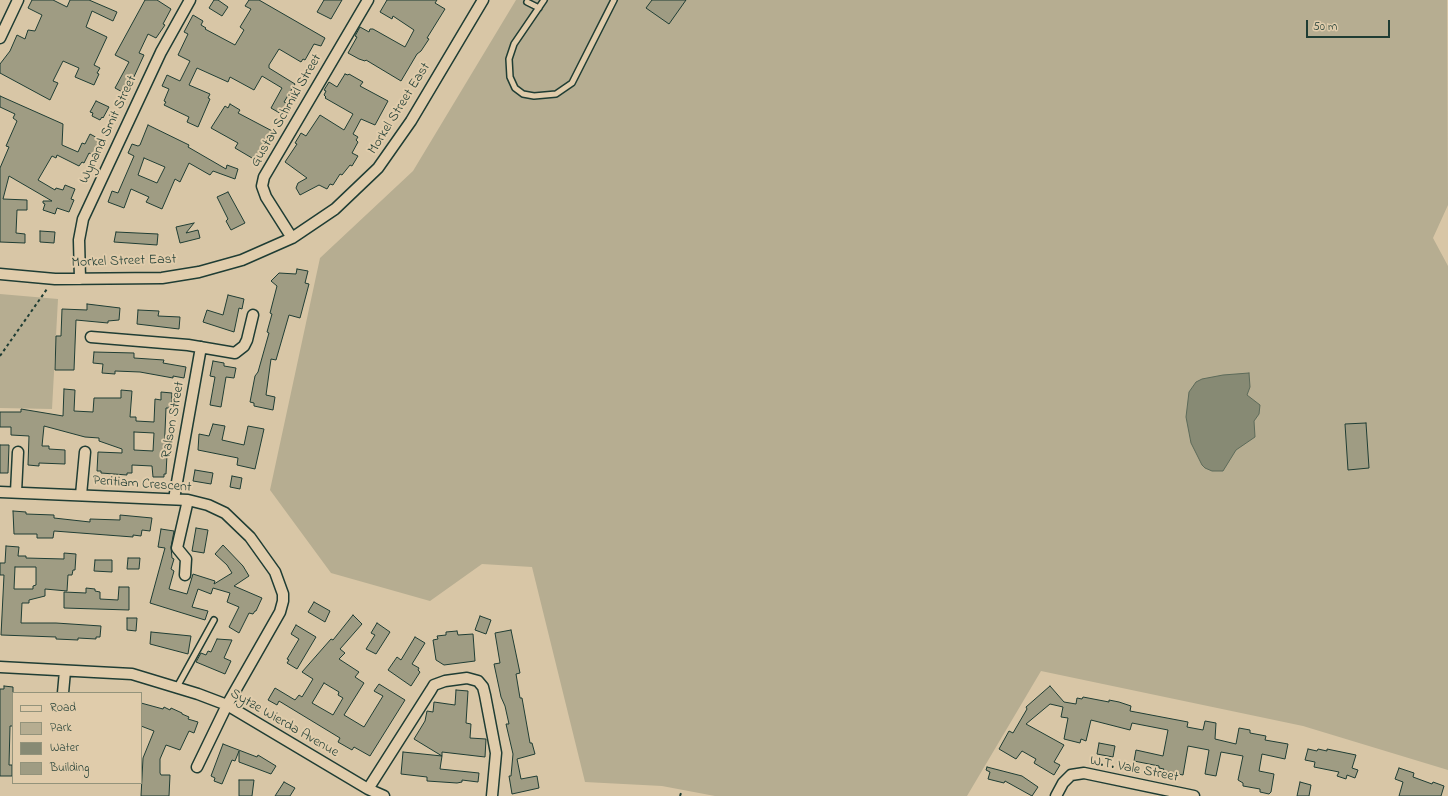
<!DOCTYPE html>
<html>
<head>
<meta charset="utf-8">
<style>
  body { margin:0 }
  #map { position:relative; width:1448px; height:796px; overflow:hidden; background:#d8c6a6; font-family:"Indie Flower",sans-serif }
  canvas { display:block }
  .legend { position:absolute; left:12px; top:692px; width:130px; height:92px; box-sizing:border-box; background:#e0ccab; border:1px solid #93937b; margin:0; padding:5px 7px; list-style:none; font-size:12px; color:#1f3d34 }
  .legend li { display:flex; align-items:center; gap:8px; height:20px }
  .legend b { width:20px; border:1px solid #93937b }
  .scale { position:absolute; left:1306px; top:20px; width:84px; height:18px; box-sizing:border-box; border:2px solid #1f3d34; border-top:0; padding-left:5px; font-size:12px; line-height:14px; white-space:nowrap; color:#1f3d34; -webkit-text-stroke:3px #e0ccab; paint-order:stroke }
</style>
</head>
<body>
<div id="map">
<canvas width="1448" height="796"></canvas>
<ul class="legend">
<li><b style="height:5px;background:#e0ccab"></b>Road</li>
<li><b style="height:11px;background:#b6ad91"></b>Park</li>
<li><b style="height:11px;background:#878a74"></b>Water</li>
<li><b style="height:11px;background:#9f9c83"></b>Building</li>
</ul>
<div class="scale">50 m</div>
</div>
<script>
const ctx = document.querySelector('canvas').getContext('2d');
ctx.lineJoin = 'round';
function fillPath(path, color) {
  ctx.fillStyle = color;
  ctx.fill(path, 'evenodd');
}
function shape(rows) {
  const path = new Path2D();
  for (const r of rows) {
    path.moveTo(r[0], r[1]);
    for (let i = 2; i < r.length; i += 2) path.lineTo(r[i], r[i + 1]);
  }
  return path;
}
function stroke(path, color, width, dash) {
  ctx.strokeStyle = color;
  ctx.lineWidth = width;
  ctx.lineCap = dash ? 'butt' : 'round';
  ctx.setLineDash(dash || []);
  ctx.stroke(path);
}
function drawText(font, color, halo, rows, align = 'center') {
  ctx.font = font + ' "Indie Flower",sans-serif';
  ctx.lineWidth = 4;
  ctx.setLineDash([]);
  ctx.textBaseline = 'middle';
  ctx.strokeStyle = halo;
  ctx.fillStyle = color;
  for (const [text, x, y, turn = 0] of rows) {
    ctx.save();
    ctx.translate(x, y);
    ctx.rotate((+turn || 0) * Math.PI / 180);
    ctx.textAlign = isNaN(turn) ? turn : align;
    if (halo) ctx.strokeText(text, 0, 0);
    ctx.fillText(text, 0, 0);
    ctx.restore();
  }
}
fillPath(shape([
  [516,0,1447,0,1448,205,1433,238,1448,266,1448,770,1303,726,1041,671,967,796,715,796,662,786,585,782,532,567,482,564,430,601,331,573,270,490,320,258,413,171],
  [0,294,58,299,52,409,0,408]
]), '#b6ad91');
const water = shape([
  [1249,373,1250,387,1247,395,1260,405,1259,414,1254,421,1255,437,1236,450,1223,471,1212,471,1205,468,1202,465,1191,443,1186,417,1189,392,1196,382,1202,379,1223,375,1249,373]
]);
fillPath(water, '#878a74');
stroke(water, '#5d6b5a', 1);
const building = shape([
  [32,0,53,0,67,7,70,0,89,0,117,12,113,21,92,11,86,27,107,37,94,65,100,68,97,73,99,74,94,85,75,77,79,68,63,61,53,81,58,83,50,100,0,73,0,64,10,51,17,35,25,39,28,30,35,31,42,15,28,8,32,0],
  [145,0,157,0,171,9,163,24,165,25,156,38,148,34,139,53,144,55,126,94,115,88,129,62,115,55,145,0],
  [214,0,218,0,228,7,222,16,209,8,214,0],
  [249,0,259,0,325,38,321,46,314,44,305,60,303,59,301,62,279,49,269,65,269,68,295,84,284,102,289,105,283,115,271,108,282,88,262,76,254,90,230,77,228,82,197,68,189,85,210,94,208,98,210,99,198,127,187,122,189,117,164,105,166,102,164,101,169,89,162,86,167,75,180,81,190,61,178,55,188,34,184,32,193,15,203,21,201,25,206,28,205,29,235,45,244,30,240,27,251,9,245,6,249,0],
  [324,0,342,0,331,19,317,12,324,0],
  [387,0,437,0,435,3,445,9,427,38,429,39,421,51,417,54,401,81,366,60,365,61,359,59,348,53,357,37,355,36,360,27,369,32,370,29,373,29,405,47,414,30,393,16,392,19,380,12,387,0],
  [652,0,686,0,669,24,646,8,652,0],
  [345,74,348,75,349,74,363,82,360,86,388,101,375,125,361,119,353,134,358,137,356,140,358,142,352,153,358,156,352,166,350,165,342,175,340,174,333,185,330,184,327,189,319,185,300,195,296,188,298,183,307,178,285,162,297,144,295,143,301,133,306,136,320,115,344,130,353,114,325,98,326,97,324,95,326,91,324,90,329,82,337,87,345,74],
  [0,96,63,124,62,145,78,152,82,143,85,144,90,134,103,141,96,157,89,153,84,163,82,162,79,166,57,155,56,158,52,156,38,180,55,190,56,188,63,190,65,185,75,189,71,199,74,200,69,212,57,208,55,214,43,210,45,204,43,203,43,201,52,201,9,176,3,199,27,200,27,210,17,210,16,233,25,234,25,243,0,242,0,168,9,147,6,146,17,121,13,118,15,114,0,107,0,96],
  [96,101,109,107,103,118,102,117,100,120,92,116,93,113,90,112,96,101],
  [230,104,240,110,238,113,276,133,271,142,266,140,256,158,252,158,235,148,238,143,211,128,225,106,228,108,230,104],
  [148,125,189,145,188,147,226,169,227,165,238,169,235,179,213,171,210,175,189,163,180,182,175,179,162,209,146,202,149,197,131,189,124,208,108,202,112,191,118,193,134,156,128,153,132,144,138,146,140,145,148,125],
  [144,158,165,167,157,183,138,175,144,158],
  [228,192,245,223,231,230,226,221,228,219,217,197,228,192],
  [194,223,186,233,198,230,200,238,180,243,176,227,194,223],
  [40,231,55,232,54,243,40,242,40,231],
  [116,232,158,234,157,245,114,242,116,232],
  [297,269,308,271,305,283,309,284,300,318,289,315,276,360,271,359,266,395,275,397,273,410,254,406,254,403,250,402,255,376,258,372,269,333,267,332,272,314,270,313,277,286,271,281,279,273,296,274,297,269],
  [228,295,244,299,242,309,239,308,234,332,203,322,207,310,223,315,228,295],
  [87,304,120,308,119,320,108,321,108,323,76,320,74,370,55,370,56,336,61,336,62,309,87,310,87,304],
  [138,310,159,311,158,316,180,317,179,329,137,324,138,310],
  [94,352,134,353,134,358,164,360,163,363,186,367,184,378,173,376,173,378,140,372,115,371,115,374,102,373,103,364,93,363,94,352],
  [213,361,224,363,224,366,236,368,234,378,226,377,221,407,210,405,215,377,210,376,213,361],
  [64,389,75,390,74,411,93,412,94,398,121,398,121,390,132,391,130,417,136,417,136,421,154,422,155,399,161,400,161,392,172,393,171,408,166,408,164,455,167,455,166,474,164,474,164,477,153,477,152,466,132,465,132,473,127,473,127,475,101,473,101,471,97,471,98,452,122,453,122,449,99,441,99,438,85,437,44,426,42,446,49,446,49,449,65,450,65,464,39,463,39,466,28,465,29,436,11,435,11,427,0,427,0,412,21,412,21,409,63,416,64,389],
  [134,432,154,433,153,451,134,450,134,432],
  [1366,423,1369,468,1348,470,1345,424,1366,423],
  [213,424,225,426,222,440,244,445,248,426,264,429,255,469,237,465,238,458,198,450,199,434,209,436,213,424],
  [0,445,9,445,8,473,0,473,0,445],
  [195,470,213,473,211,484,193,481,195,470],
  [232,476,242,478,240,489,230,487,232,476],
  [13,511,26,512,26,514,54,515,54,518,90,522,90,519,120,520,120,515,152,518,150,531,142,530,141,536,133,535,133,537,54,531,53,538,37,538,37,534,14,534,13,511],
  [196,528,208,530,204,553,192,551,196,528],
  [161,529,174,531,171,547,172,558,174,559,171,569,174,571,169,589,187,594,193,574,215,581,214,584,232,573,227,565,215,554,223,545,243,566,249,576,234,586,262,598,256,611,255,611,253,614,249,613,239,633,229,627,239,607,227,602,230,593,213,588,211,594,198,589,192,607,208,611,205,620,150,603,165,548,158,547,161,529],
  [6,546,19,547,18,556,26,556,26,558,64,559,64,553,76,554,75,570,73,570,72,575,68,575,67,591,45,589,45,596,29,600,29,603,22,603,21,623,56,623,101,626,100,637,96,637,96,639,78,638,78,640,56,639,56,637,1,635,4,575,0,575,0,563,5,563,6,546],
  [15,567,36,567,36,585,33,586,33,589,14,589,15,567],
  [128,558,140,558,139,569,127,569,128,558],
  [95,560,112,560,112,572,94,571,95,560],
  [119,587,129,587,129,610,64,608,64,592,86,593,86,588,95,589,95,591,100,592,100,599,118,600,119,587],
  [314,602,330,611,325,622,308,612,314,602],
  [353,615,362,624,340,649,345,653,339,659,359,672,355,677,364,683,344,715,364,727,383,696,374,691,379,684,405,700,370,756,354,747,352,750,338,742,340,738,279,701,277,705,268,700,275,688,295,700,299,695,302,697,313,679,302,672,331,639,333,640,353,615],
  [324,683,339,692,338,695,343,698,333,715,312,703,324,683],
  [480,616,491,620,486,634,475,630,480,616],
  [127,618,137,618,136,631,127,630,127,618],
  [377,623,390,632,376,654,366,649,375,635,371,633,377,623],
  [296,625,316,637,297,669,287,663,289,660,287,659,299,639,291,634,296,625],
  [511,630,520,673,516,674,520,698,522,698,530,743,532,743,535,754,517,759,521,779,537,776,539,788,512,794,509,776,511,776,513,754,506,724,509,724,505,706,501,697,494,664,500,663,495,633,511,630],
  [457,631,458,635,473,634,475,661,444,665,436,660,433,640,438,639,437,636,446,635,446,632,457,631],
  [151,632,191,636,188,654,150,644,151,632],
  [415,637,425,643,412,664,419,668,418,670,420,672,411,686,388,670,397,657,401,660,415,637],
  [217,639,232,640,224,658,231,661,225,674,196,662,201,653,206,655,208,651,211,652,217,639],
  [4,686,13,687,13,726,10,726,9,765,12,765,12,776,0,776,0,689,4,689,4,686],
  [1050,686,1064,702,1076,704,1077,698,1082,699,1083,697,1109,702,1109,700,1119,702,1131,706,1130,711,1188,722,1187,727,1203,730,1205,721,1216,723,1215,739,1236,744,1239,728,1250,730,1250,733,1266,736,1265,740,1288,744,1285,759,1262,754,1259,771,1274,774,1271,792,1269,794,1260,792,1260,789,1243,786,1243,783,1238,780,1243,756,1221,752,1216,776,1205,774,1209,750,1188,746,1183,775,1163,771,1164,769,1159,768,1159,766,1134,761,1136,750,1163,756,1168,730,1132,723,1130,730,1091,720,1086,741,1081,739,1080,743,1064,739,1068,718,1061,717,1063,707,1050,704,1026,724,1064,745,1054,762,1060,765,1054,775,1034,763,1036,759,1022,751,1016,759,999,749,1009,731,1013,733,1027,709,1026,707,1050,686],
  [456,690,468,691,466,723,471,724,470,738,486,739,485,757,442,752,442,756,414,739,425,721,427,711,433,712,434,702,455,705,456,690],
  [141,703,163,709,164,707,170,710,171,708,182,713,182,714,189,717,188,719,198,722,194,733,189,731,180,750,166,745,160,759,160,773,161,775,170,775,169,796,141,796,143,758,154,731,141,726,141,703],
  [1099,743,1115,746,1113,757,1097,754,1099,743],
  [223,744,257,757,258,755,276,766,271,774,239,762,239,751,235,761,232,760,222,784,214,781,215,778,211,776,223,744],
  [1308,749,1317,751,1318,749,1327,751,1327,749,1356,755,1352,768,1358,770,1355,778,1347,775,1346,779,1337,776,1339,772,1314,767,1315,762,1305,760,1308,749],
  [403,752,442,756,440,769,479,773,478,782,462,780,462,782,457,783,427,781,427,777,401,774,403,752],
  [987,767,1022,776,1038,787,1032,796,1005,781,1004,783,988,779,990,772,986,770,987,767],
  [1399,768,1414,773,1413,777,1432,784,1433,782,1444,786,1441,796,1399,796,1403,782,1395,779,1399,768],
  [239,780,254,780,252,796,239,796,239,780],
  [284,782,295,788,290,796,275,796,284,782],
  [1300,782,1311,785,1309,796,1297,796,1300,782]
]);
fillPath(building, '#9f9c83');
stroke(building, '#1f3d34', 1);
const lane = shape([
  [544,0,514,44,509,59,510,77,515,88,523,94,534,96,556,94,572,83,614,0],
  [527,2,539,8],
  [177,687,214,620]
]);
const street = shape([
  [0,38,18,0],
  [292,238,266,197,262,186,264,177,368,0],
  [0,274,55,279,162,278,199,272,242,260,292,238,335,209,378,168,411,121,483,0],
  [80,279,79,240,83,219,161,52,190,0],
  [91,337,188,345,235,353,244,346,247,340,253,315],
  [0,492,188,500,208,505,225,513,250,537,275,572,283,594,283,601,280,612,227,705,197,767],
  [16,492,18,452],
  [81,495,85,452],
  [174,499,201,347],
  [185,575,186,559,177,548,188,500],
  [0,667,132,674,198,694,227,705,368,789,384,796],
  [63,693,65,671],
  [368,789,431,690,434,685,445,681,467,678,478,681,483,687,485,695,496,753,492,796],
  [1056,796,1063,783,1071,775,1084,773,1194,796]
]);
stroke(lane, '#1f3d34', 8);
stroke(street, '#1f3d34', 13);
stroke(shape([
  [0,356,47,289],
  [680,796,681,793]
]), '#1f3d34', 2, [3, 3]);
stroke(lane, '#e0ccab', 5);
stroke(street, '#e0ccab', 10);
drawText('14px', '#1f3d34', '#e0ccab', [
  ["Morkel Street East",400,109,-58],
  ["Gustav Schmikl Street",287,111,-60],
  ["Wynand Smit Street",109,130,-65],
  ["Morkel Street East",124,262,-2],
  ["Ralson Street",174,420,-80],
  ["Peritiam Crescent",142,485,4],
  ["Sytze Wierda Avenue",284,724,30],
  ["W.T. Vale Street",1134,770,11]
]);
</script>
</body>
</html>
